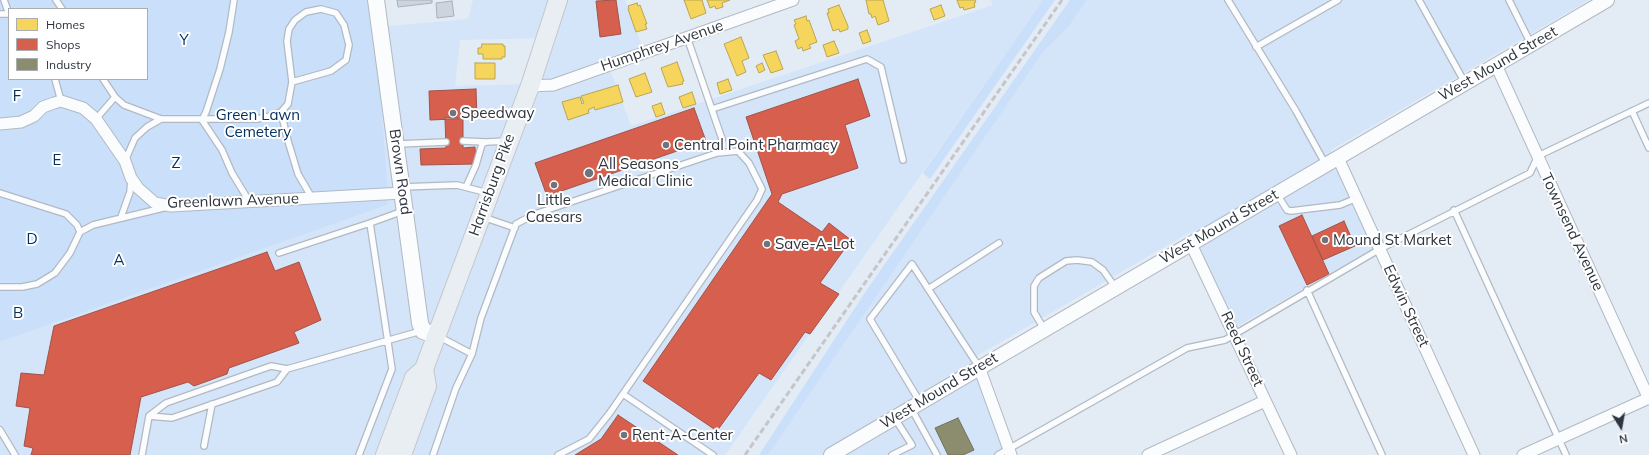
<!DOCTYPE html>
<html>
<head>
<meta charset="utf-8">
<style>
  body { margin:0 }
  #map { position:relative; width:1649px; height:455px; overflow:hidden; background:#e3ebf5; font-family:Mulish,sans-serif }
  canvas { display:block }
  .legend { position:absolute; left:8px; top:8px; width:140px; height:72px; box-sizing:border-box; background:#fff; border:1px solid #abaeb1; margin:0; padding:5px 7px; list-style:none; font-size:12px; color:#2d343d }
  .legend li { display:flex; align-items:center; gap:8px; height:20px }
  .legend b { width:20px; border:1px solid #abaeb1 }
  .north { position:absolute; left:1601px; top:407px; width:40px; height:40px; -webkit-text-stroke:3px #fff; paint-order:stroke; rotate:169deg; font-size:11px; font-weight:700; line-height:16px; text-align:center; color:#2d343d }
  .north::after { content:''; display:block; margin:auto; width:14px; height:18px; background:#2d343d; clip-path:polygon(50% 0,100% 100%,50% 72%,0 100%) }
</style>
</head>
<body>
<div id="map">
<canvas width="1649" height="455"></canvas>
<ul class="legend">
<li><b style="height:11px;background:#f6d55c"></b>Homes</li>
<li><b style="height:11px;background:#d6604d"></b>Shops</li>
<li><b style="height:11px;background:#8c8c6e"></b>Industry</li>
</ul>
<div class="north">N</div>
</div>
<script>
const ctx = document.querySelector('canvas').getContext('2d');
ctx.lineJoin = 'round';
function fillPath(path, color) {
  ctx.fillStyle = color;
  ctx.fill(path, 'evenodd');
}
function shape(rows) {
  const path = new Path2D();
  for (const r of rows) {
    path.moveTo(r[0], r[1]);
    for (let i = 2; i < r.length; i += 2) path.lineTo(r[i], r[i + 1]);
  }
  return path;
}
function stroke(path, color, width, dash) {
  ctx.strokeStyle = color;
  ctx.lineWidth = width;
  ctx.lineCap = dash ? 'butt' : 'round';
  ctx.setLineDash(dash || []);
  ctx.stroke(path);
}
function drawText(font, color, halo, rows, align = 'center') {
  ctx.font = font + ' Mulish,sans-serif';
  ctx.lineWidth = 4;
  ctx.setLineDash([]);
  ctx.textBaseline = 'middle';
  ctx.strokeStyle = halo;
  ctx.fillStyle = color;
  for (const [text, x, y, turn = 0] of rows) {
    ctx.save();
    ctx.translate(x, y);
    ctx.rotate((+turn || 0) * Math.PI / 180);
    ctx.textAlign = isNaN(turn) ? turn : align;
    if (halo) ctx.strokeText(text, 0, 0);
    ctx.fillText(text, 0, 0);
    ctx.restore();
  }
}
fillPath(shape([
  [473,0,625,0,645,54,609,67,631,126,993,5,991,0,1043,0,725,455,0,455,0,342,387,205,367,28,468,19],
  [546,38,530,84,455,86,460,40],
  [1087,0,1589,0,1331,150,1375,248,1234,328,1190,232,970,360,1005,455,768,455,1043,52,1069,26]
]), '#d4e4f9');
fillPath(shape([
  [0,0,367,0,380,90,388,195,387,205,0,342],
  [9,9,147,9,147,79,9,79],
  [1043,0,1055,0,930,179,923,173],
  [1070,0,1087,0,1069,26,1043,52,768,455,759,455,866,291]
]), '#c9dffa');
const homes = shape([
  [684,0,702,0,706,13,691,19,684,0],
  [707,0,730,0,722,3,723,7,716,9,715,6,710,8,707,0],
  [866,0,883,0,889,21,878,25,875,16,872,18,871,14,869,14,866,0],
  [957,0,975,0,976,2,974,3,975,7,964,10,963,7,960,8,957,0],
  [637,3,638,6,640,5,647,24,645,24,647,29,636,32,628,9,629,9,628,6,637,3],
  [839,5,848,26,848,29,840,32,839,29,833,31,827,13,829,13,828,9,839,5],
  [941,5,945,16,934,20,930,9,941,5],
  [806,16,807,21,809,20,817,42,809,45,811,48,803,51,802,47,798,49,795,41,799,39,794,25,796,24,794,20,806,16],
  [867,30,871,41,863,44,859,33,867,30],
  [741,37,749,58,742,61,746,72,737,76,724,44,741,37],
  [834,41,839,53,827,57,823,45,834,41],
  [482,44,503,44,503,46,505,46,505,57,502,57,502,59,483,59,483,54,478,54,478,48,481,48,482,44],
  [776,51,783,69,771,73,763,55,776,51],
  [677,62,684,81,682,82,683,84,668,87,661,68,677,62],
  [475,63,495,63,495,79,475,79,475,63],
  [762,63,765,70,759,73,756,66,762,63],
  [645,73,652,92,636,97,629,79,645,73],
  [728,79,732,90,720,94,717,83,728,79],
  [618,85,623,102,595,110,594,107,588,110,589,113,568,120,562,102,580,97,582,104,584,103,581,96,618,85],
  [692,92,696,104,683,108,679,97,692,92],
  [661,103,665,114,656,117,652,106,661,103]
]);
fillPath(homes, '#f6d55c');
stroke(homes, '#baa553', 1);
const shops = shape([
  [616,0,621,34,600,37,596,1,616,0],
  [858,79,870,116,845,125,858,168,782,194,778,202,822,232,829,223,851,240,820,283,839,294,810,334,805,332,771,380,759,373,717,431,643,381,772,194,746,117,858,79],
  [476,89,477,118,430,120,429,91,476,89],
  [694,108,706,141,547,196,535,163,694,108],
  [445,118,463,118,463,148,475,147,476,164,421,165,420,149,446,148,445,118],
  [1302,215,1329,274,1307,285,1279,226,1302,215],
  [1344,221,1355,246,1323,260,1312,236,1344,221],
  [267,252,275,271,299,262,321,320,294,332,299,343,229,368,227,374,194,386,188,382,141,397,130,455,31,455,33,448,24,446,30,408,16,406,21,373,44,375,54,326,267,252],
  [618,415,678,455,575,455,601,439,618,415]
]);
fillPath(shops, '#d6604d');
stroke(shops, '#a35348', 1);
const industry = shape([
  [958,418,974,450,963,455,948,455,935,428,958,418]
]);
fillPath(industry, '#8c8c6e');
stroke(industry, '#70725f', 1);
const building = shape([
  [397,0,432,0,432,3,398,7,397,0],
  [452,1,454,16,437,18,436,3,452,1]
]);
fillPath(building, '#cdd4dd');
stroke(building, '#a9b0b9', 1);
const service = shape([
  [4,0,9,14],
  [56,0,62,9],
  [234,0,229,32,220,69,206,112,202,120,222,150,232,173,249,201],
  [1228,0,1296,111,1326,165],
  [1419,0,1465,83],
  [1509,0,1531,44],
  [0,14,9,14],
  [1256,47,1338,0],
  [55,79,61,101],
  [103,79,115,97,124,105,161,119,257,119,271,116,281,112,288,104,292,82,287,41,289,29,295,20,306,12,321,9,336,13,344,25,349,45,346,60,331,71,292,82],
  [712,109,867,59,881,67,903,160],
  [1632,111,1649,148],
  [281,112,288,141,298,174,312,198],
  [96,119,115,97],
  [463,141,486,142],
  [398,144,446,142],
  [125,161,135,138,147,127,161,119],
  [402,187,457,185,488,193],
  [466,187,476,165,482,144,486,142,507,141],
  [0,193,66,214,77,225,80,232],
  [1277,194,1287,210,1291,211,1340,205,1357,198],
  [1454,210,1566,455],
  [121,217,130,192,131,180],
  [483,217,515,228],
  [279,253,370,223],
  [0,287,22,287,37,284,55,273,70,253,80,232,93,225,163,208],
  [928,289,999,243],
  [1307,290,1382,455],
  [1044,329,1034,312,1034,286,1039,278,1066,261,1077,260,1092,262,1103,270,1115,287],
  [438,336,472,354],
  [623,394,713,455],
  [920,402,870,319,912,264,979,367],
  [911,408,937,455],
  [149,416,172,418,277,382,287,369],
  [0,430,15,455],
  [204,446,212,404],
  [142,455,149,416,166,403,271,366,287,369,421,331],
  [359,455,392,369,370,223,403,211],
  [433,455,456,388,472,354,481,318,516,224,535,214,717,153,722,139,687,37],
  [558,455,589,439,609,414,757,200,762,189,749,163,738,151,717,153],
  [892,455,912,445,894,417],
  [998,455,1187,348,1225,340,1380,249,1530,173,1538,156,1649,103]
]);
const minor = shape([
  [1496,65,1649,399],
  [530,86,553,85,793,0],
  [0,124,21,122,34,116,43,107,54,103,61,101,83,108,96,119,125,161,131,178,138,188,155,203,171,206,402,193],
  [1338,158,1474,455],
  [1191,244,1291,455],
  [979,367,1011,455],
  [1148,455,1265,401],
  [1523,455,1649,398]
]);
const tertiary = shape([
  [831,455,1607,0]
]);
const secondary = shape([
  [376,0,420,323,423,331,436,335]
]);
const primary = shape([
  [385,455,414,378,424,369],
  [402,455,427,386,424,369,530,86,558,0]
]);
stroke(service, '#b2b9c2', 8);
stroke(minor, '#b2b9c2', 13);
stroke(tertiary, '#b2b9c2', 16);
stroke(secondary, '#b2b9c2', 18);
stroke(primary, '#c3c7cd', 20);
stroke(service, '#fbfcfe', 5.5);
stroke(minor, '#fbfcfe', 11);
stroke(tertiary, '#fbfcfe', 14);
stroke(secondary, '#fbfcfe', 16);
stroke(primary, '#e9eef3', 18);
stroke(shape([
  [745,455,1062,0]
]), '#c4c6c9', 3, [6, 3]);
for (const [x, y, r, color] of [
  [453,113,4,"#6d747d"],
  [666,145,4,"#6d747d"],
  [589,173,5,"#6d747d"],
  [554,185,4,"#6d747d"],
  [1325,240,4,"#6d747d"],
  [767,244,4,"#6d747d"],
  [624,435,4,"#6d747d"]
]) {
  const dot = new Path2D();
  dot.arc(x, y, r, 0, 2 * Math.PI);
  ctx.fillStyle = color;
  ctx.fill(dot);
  stroke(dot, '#fff', 1.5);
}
drawText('15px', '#043260', '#fff', [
  ["Y",184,40],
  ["F",17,96],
  ["Green Lawn",258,115],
  ["Cemetery",258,132],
  ["E",57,160],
  ["Z",176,163],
  ["D",32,239],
  ["A",119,260],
  ["B",18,313]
]);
drawText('15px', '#2d343d', '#fff', [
  ["Humphrey Avenue",662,46,-19],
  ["West Mound Street",1498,64,-30],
  ["Brown Road",400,172,82],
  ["Harrisburg Pike",492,185,-70],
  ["Greenlawn Avenue",233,201,-2],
  ["West Mound Street",1219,227,-30],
  ["Townsend Avenue",1572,232,65],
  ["Edwin Street",1406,306,65],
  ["Reed Street",1242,349,65],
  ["West Mound Street",939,391,-31]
]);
drawText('15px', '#2d343d', '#fff', [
  ["Speedway",461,113],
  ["Central Point Pharmacy",674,145],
  ["All Seasons",598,164],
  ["Medical Clinic",598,181],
  ["Little",554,200,"center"],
  ["Caesars",554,217,"center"],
  ["Mound St Market",1333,240],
  ["Save-A-Lot",775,244],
  ["Rent-A-Center",632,435]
], 'left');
</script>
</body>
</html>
